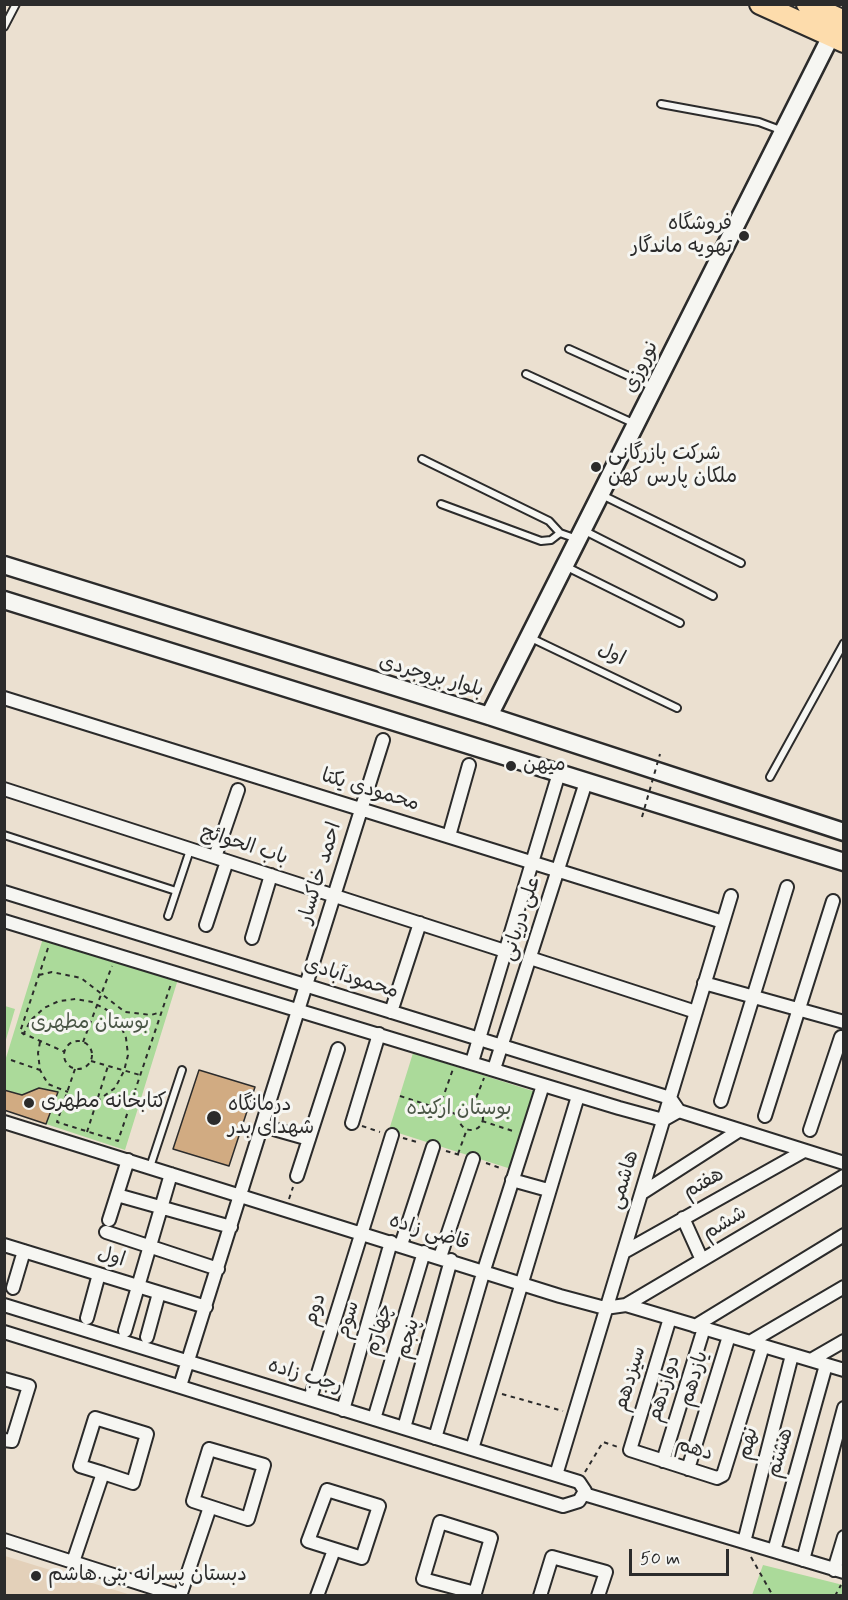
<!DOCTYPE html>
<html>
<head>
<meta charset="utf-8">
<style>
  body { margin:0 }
  #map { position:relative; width:848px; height:1600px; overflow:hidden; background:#ebe0d0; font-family:Mynerve,sans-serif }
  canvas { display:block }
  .frame { position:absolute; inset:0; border:6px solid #2b2b2b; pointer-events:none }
  .scale { position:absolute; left:629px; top:1549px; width:100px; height:27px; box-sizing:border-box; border:3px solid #2b2b2b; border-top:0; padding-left:8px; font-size:18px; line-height:21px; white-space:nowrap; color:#2b2b2b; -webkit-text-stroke:4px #f6f6f2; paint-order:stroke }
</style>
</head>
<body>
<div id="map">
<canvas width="848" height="1600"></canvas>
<div class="frame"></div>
<div class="scale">50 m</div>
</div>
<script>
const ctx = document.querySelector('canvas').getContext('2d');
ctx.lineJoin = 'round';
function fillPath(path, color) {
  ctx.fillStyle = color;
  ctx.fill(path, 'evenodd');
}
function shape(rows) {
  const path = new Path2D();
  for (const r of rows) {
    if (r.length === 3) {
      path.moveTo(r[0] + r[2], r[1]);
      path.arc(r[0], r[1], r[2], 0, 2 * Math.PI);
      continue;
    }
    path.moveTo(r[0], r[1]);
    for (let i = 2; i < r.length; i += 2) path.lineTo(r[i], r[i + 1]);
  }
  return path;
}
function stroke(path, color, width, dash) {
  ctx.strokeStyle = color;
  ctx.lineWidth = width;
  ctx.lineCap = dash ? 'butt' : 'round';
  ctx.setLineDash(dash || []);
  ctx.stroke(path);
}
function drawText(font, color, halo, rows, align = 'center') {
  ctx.font = font + ' Mynerve,"Playpen Sans Arabic",sans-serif';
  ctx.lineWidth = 6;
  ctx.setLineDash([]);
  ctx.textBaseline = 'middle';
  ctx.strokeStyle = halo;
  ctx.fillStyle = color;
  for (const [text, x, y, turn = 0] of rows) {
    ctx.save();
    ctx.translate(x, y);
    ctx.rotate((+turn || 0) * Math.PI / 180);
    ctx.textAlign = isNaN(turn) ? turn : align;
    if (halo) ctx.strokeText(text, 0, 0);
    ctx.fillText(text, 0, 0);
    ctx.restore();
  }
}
fillPath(shape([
  [5,1556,131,1595,5,1595]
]), '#e3d0b9');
fillPath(shape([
  [44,935,179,976,125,1150,46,1124,58,1092,22,1095,5,1090,5,1061],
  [5,1006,15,1009,5,1043,4,1006],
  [413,1053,536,1092,511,1169,389,1130],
  [763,1565,843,1585,843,1595,752,1595]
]), '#abda9a');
const building = shape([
  [199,1070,255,1087,229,1166,173,1149,199,1070],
  [39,1088,58,1092,46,1124,4,1110,4,1090,22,1095,39,1088]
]);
fillPath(building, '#d1ab82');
stroke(building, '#2b2b2b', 1.5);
const lane = shape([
  [4,27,16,4],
  [661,104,759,122,783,131],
  [569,349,653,387],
  [526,374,633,423],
  [422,459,549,521,560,533,577,539],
  [602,495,741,563],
  [441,504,541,541,551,540,560,533],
  [583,530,713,596],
  [565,566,680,623],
  [529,637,677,708],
  [770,777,844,643],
  [4,835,176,891],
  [168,916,190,850],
  [150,1167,182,1070]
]);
const street = shape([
  [4,698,723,922],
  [4,789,505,951],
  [449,836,469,765],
  [215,857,238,790],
  [4,892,670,1098,679,1111,844,1163],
  [4,921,619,1108,663,1120,679,1111],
  [206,925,227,861],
  [252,938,271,875],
  [530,958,696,1012],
  [704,983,844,1022],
  [391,1012,420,923],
  [472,1062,559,773],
  [494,1069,586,782],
  [721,1101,787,887],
  [765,1116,833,901],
  [4,1122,560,1296,605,1308,626,1305,844,1370],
  [352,1123,379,1034],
  [263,1126,309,1139],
  [810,1130,841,1037],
  [297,1176,338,1049],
  [512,1180,548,1190],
  [642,1193,740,1130],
  [117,1195,231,1227],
  [683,1218,702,1260],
  [109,1220,128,1160],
  [106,1232,218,1269],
  [4,1245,206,1307],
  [401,1245,433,1147],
  [624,1252,804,1151],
  [440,1257,473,1159],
  [13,1288,24,1251],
  [4,1305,579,1482,585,1491,579,1501,563,1506,4,1332],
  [626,1305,844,1176],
  [87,1318,99,1274],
  [670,1318,630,1450,717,1478,723,1475,763,1346],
  [695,1326,844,1235],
  [125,1331,171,1174],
  [147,1337,159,1293],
  [750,1342,844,1287],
  [811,1360,844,1341],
  [4,1379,29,1386,12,1441,4,1440],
  [180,1386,383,740],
  [310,1399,392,1135],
  [343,1410,391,1242],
  [374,1419,424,1252],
  [404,1428,451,1260],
  [435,1438,484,1270,543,1085],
  [209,1449,264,1465,248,1519,193,1501,209,1449],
  [472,1449,578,1096],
  [663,1461,704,1328],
  [688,1469,729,1336],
  [556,1475,731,896],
  [327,1490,379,1506,362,1558,308,1541,327,1490],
  [584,1494,844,1572],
  [440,1522,491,1538,475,1593,423,1579,440,1522],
  [4,1540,179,1596],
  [744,1542,792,1355],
  [774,1551,826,1365],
  [803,1560,844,1408],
  [73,1562,103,1473,133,1483,147,1434,95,1418,80,1466,103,1473],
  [834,1570,844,1537],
  [180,1596,210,1507],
  [317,1596,334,1550],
  [540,1596,552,1557,606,1572,598,1596]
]);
const secondary = shape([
  [4,565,489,716,844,832],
  [4,600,844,862],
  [489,716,831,36]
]);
const primary = shape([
  [760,4,844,42],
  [807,4,844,21]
]);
stroke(lane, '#2b2b2b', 10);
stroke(street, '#2b2b2b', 16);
stroke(secondary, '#2b2b2b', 21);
stroke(primary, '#2b2b2b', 24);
stroke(shape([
  [48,948,20,1032,65,1052],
  [39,975,52,972,81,978,125,1012,151,1015,161,1012],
  [23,1035,31,1020,44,1008,59,1001,76,999,92,1002,107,1010,119,1022,126,1038,128,1055,124,1071,115,1088,97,1101,83,1105,66,1105],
  [78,1055,14],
  [40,1042,38,1053,40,1070,48,1084,68,1092],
  [83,1042,112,966],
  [11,1060,40,1070],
  [91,1061,140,1075],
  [75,1069,57,1122,118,1141,171,984],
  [400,1096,459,1115],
  [473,1106,484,1078],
  [471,1118,12],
  [439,1109,453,1069],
  [482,1121,516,1132],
  [362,1126,380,1132],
  [87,1132,108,1066],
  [403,1138,420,1143],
  [446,1151,460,1155],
  [458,1154,467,1129],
  [486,1163,503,1169],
  [289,1199,293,1187],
  [502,1394,563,1411],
  [585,1472,603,1442,618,1447],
  [751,1557,773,1596],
  [835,1596,841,1585]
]), '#2b2b2b', 2, [4.5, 4.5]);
stroke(lane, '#f6f6f2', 6);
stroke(street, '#f6f6f2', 12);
stroke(secondary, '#f6f6f2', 16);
stroke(primary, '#fddcac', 20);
stroke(shape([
  [642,817,660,754]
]), '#2b2b2b', 2, [4.5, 4.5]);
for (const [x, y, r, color] of [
  [744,236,6,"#2b2b2b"],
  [596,467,6,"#2b2b2b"],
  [511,766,6,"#2b2b2b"],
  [29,1103,6,"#2b2b2b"],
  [214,1118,8,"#2b2b2b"],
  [36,1576,6,"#2b2b2b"]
]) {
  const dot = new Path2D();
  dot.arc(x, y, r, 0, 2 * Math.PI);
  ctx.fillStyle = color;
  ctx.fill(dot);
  stroke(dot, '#f6f6f2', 2);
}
drawText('20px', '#2b2b2b', '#f6f6f2', [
  ["فروشگاه",732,225,"right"],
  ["تهویه ماندگار",732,248,"right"],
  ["شرکت بازرگانی",608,455],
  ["ملکان پارس کهن",608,478],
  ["میهن",523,766],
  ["کتابخانه مطهری",41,1103],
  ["درمانگاه",228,1106],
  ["شهدای بدر",228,1129],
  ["دبستان پسرانه بنی هاشم",48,1576]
], 'left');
drawText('20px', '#2b2b2b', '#f6f6f2', [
  ["نوروزی",642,367,-64],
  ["اول",611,655,26],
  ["بلوار بروجردی",431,677,16],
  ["محمودی یکتا",370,791,17],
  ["باب الحوائج",244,846,18],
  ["احمد خاکسار",321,873,-73],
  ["علی دریانی",522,919,-72],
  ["محمودآبادی",351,979,17],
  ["هاشمی",625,1180,-73],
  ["هفتم",704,1184,-29],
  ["ششم",725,1224,-31],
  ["قاضی زاده",429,1233,17],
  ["اول",111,1258,17],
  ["دوم",316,1310,-73],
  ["سوم",349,1320,-74],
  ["چهارم",380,1330,-73],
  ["پنجم",409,1339,-74],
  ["رجب زاده",305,1377,17],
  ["سیزدهم",631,1379,-73],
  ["یازدهم",695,1379,-73],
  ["دوازدهم",665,1389,-73],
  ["نهم",749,1444,-76],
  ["دهم",694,1450,18],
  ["هشتم",781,1453,-74]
]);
drawText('20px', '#4b5747', '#f6f6f2', [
  ["بوستان مطهری",90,1024],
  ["بوستان ارکیده",459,1110]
]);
</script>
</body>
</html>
